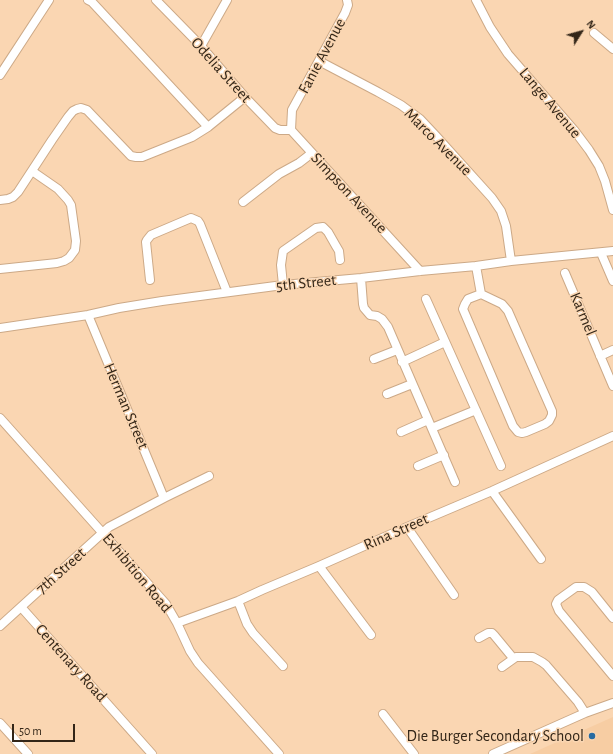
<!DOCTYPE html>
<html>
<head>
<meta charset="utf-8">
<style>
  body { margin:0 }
  #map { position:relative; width:613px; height:754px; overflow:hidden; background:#fad6b2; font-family:"Alegreya Sans",sans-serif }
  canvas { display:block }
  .north { position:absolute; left:561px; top:12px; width:40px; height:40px; -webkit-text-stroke:3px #fad6b2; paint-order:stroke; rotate:53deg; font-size:11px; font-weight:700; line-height:16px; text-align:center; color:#332618 }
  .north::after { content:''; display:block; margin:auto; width:14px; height:18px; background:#332618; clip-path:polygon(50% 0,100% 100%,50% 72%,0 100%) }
  .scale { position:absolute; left:12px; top:724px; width:63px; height:18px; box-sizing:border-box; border:2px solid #332618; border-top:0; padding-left:5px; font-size:12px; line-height:14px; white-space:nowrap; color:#332618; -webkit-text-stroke:3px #fad6b2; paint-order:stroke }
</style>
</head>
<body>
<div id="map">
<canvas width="613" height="754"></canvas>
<div class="north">N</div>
<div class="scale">50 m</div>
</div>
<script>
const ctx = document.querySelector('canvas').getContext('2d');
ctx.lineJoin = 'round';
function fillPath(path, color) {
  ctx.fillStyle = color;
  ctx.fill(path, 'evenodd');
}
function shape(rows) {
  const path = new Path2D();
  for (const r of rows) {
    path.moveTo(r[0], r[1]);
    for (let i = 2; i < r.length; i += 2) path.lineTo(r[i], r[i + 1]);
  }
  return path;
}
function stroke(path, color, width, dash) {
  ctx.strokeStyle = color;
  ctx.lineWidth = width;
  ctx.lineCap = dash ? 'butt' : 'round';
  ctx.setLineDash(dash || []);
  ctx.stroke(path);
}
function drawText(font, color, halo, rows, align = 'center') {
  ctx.font = font + ' "Alegreya Sans",sans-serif';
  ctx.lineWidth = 3;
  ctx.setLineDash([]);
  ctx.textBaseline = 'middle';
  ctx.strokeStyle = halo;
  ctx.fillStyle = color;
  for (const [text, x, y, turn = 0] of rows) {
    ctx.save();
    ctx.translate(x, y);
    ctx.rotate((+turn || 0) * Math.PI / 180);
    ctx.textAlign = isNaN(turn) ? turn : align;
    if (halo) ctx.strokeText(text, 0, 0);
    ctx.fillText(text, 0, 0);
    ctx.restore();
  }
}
fillPath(shape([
  [613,717,613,754,530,754]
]), '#f7cda3');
const minor = shape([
  [88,0,92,2,208,127],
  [156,0,201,46,245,97,275,128,280,130,291,130],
  [347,0,348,5,345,13,292,110,291,130,420,271],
  [476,0,490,27,508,54,574,130,589,150,599,166,605,181,613,210],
  [594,33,613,49],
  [201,46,227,0],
  [319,61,378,92,401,105,420,119,436,136,492,198,501,211,506,226,511,261],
  [0,75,49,0],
  [0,200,8,199,13,197,18,192,52,140,68,117,73,111,77,109,81,108,87,110,131,156,136,157,142,157,192,137,208,127,245,97],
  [243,202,279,174,299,163,312,153],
  [601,253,613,281],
  [476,266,481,294,468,299,465,304,463,309,513,426,518,432,522,433,526,432,545,424,549,421,552,415,552,411,508,311,502,304,481,294],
  [0,269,57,263,64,261,69,258,75,250,76,241,71,205,68,200,58,189,32,171],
  [565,273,613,386],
  [361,278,363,304,364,308,370,315,377,316,382,319,388,327,455,482],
  [150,280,146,242,147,240,151,235,191,218,198,221,200,224,227,292],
  [283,285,281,265,283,251,316,228,323,227,328,232,336,246,339,251,340,260],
  [426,299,501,466],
  [88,315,164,498],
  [0,328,88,315,119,308,162,301,283,285,361,278,420,271,476,266,511,261,613,251],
  [600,356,613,350],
  [374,359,397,350],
  [402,362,445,342],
  [387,394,412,384],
  [0,418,166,604,177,623,190,651,198,663,279,754],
  [432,428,476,410],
  [401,432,428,420],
  [418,466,444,455],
  [492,491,541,559],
  [407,527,454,595],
  [319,566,371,635],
  [238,601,247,624,253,633,283,666],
  [21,607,152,754],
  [613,618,592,592,584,587,576,587,558,600,556,604,559,611,613,676],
  [177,623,238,601,262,590,319,566,407,527,492,491,613,436],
  [0,626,109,527,164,498,209,476],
  [479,638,488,633,492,633,494,635,513,658],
  [502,667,516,657,533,657,542,662,546,665,578,702,585,713],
  [383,714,414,754],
  [0,723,28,754],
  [493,754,585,713,613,703]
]);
stroke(minor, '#cca987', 10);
stroke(minor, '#fff', 8);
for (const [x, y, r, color] of [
  [592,736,4,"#286ba1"]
]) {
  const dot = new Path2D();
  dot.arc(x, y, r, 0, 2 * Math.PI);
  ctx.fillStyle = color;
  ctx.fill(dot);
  stroke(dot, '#fad6b2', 1.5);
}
drawText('16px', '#332618', '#fad6b2', [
  ["Fanie Avenue",322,56,-62],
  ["Odelia Street",221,70,48],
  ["Lange Avenue",550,103,50],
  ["Marco Avenue",438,142,45],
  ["Simpson Avenue",349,193,47],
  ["5th Street",306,283,-6],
  ["Karmel",583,314,67],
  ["Herman Street",126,406,67],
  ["Rina Street",396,532,-24],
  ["7th Street",61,571,-42],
  ["Exhibition Road",137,573,50],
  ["Centenary Road",71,663,48]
]);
drawText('16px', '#332618', '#fad6b2', [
  ["Die Burger Secondary School",584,736]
], 'right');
</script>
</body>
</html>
